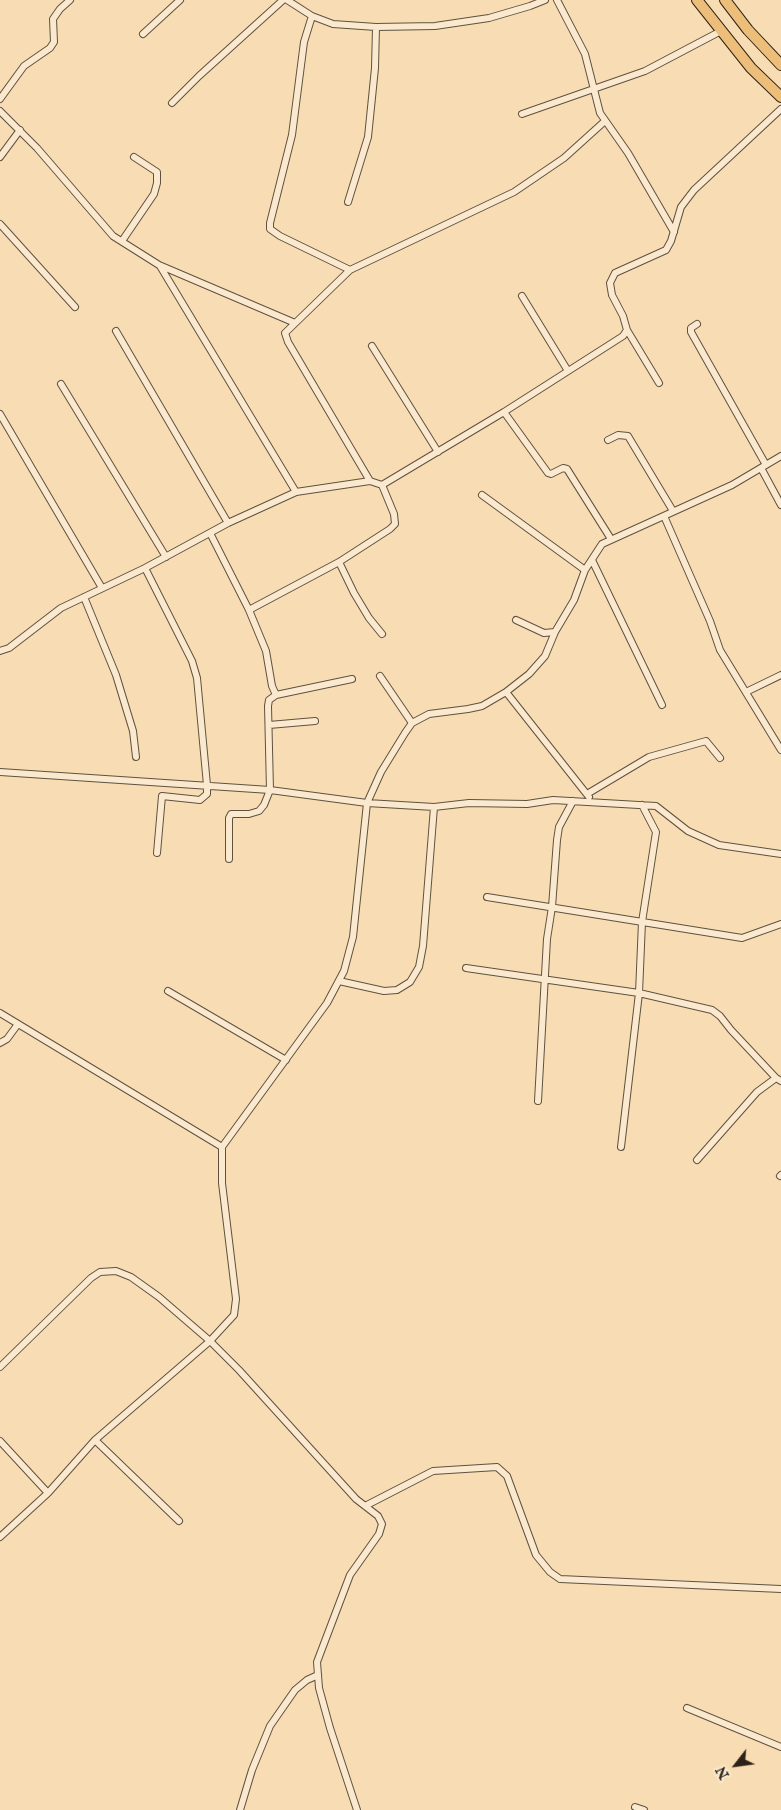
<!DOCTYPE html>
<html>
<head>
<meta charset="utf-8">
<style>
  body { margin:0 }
  #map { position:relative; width:781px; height:1810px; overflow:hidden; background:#f8ddb4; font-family:"IM FELL English",serif }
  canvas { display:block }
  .north { position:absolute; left:711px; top:1740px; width:50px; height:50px; -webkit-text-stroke:4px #fae9ce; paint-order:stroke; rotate:240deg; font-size:14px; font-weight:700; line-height:20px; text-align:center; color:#2d2218 }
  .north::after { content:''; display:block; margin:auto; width:18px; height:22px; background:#2d2218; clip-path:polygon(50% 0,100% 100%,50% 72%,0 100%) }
</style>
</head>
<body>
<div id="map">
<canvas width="781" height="1810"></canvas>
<div class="north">N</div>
</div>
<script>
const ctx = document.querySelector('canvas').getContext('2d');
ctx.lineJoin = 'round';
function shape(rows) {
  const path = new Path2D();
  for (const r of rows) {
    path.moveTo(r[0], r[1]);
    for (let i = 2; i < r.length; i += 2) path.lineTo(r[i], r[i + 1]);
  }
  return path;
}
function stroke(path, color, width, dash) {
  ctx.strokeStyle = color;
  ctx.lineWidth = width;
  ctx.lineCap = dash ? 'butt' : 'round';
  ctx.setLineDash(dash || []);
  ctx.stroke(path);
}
const street = shape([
  [287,0,312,16,333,24,376,27,435,26,489,18,530,6,545,0],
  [557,0,585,54,600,113,628,153,674,232],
  [312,16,304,42,292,135,270,223,270,229,280,236,350,270],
  [143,34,180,0],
  [0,99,24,66,50,48,54,42,53,19,60,9,70,0],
  [172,103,199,76,283,0],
  [0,111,37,148,113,236,159,265,295,323],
  [522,114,645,71,721,31],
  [0,157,20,130],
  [348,202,368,137,375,68,376,27],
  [0,224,75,307],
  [122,241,154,194,157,183,157,172,134,157],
  [160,266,296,492],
  [522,296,568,371],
  [697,324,691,328,691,332,766,465],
  [627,330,659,383],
  [116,331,228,523],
  [372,346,438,452],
  [61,384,166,557],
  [504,412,548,473,551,474,563,468,567,469,611,539],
  [0,414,102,588],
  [608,440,618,435,628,436,673,511],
  [761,468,781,505],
  [370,481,288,342,285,333,350,270,514,192,564,158,605,121],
  [482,495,585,570],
  [664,516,710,621,720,650,781,750],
  [210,533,249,610,339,562,390,529,395,524,394,514,382,485],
  [592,560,662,705],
  [339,562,354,593,369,618,382,634],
  [145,568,192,661,197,678,207,785,207,794,200,800,162,796,157,853],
  [84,597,116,675,133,731,136,757],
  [249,610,266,651,272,686,276,695,352,679],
  [516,620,544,633,555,632],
  [0,651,9,648,61,608,145,568,228,523,296,492,370,481,382,485,504,412,623,336,627,330,623,316,612,295,610,283,615,273,666,250,671,241,681,207,694,190,781,109],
  [380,676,412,723],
  [506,692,589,797],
  [746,692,781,675],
  [269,725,315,721],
  [0,772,270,790,367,803,434,807,469,803,527,804,553,800,656,806,688,831,719,845,781,854],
  [587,794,649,757,706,741,720,758],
  [229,859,229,818,231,814,249,814,259,811,264,805,270,790,268,706,269,700,276,695],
  [487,897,742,938,781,924],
  [466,968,639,993,712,1010,720,1016,731,1030,776,1078,781,1081],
  [339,981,384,991,397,990,410,982,419,967,423,946,434,807],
  [168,991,286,1060],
  [0,1013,222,1147],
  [0,1043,7,1039,18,1024],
  [538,1101,547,939,552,907,557,840,559,827,573,801],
  [621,1147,639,993,642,922,656,832,642,805],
  [697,1160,757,1092,776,1078],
  [780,1176,781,1175],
  [0,1367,91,1278,100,1272,116,1271,131,1277,159,1297,210,1341,239,1370,356,1499,378,1516,382,1524,379,1534,350,1575,317,1662,319,1688,330,1728,357,1810],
  [95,1440,179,1521],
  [0,1441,48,1493],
  [365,1506,433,1471,497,1467,507,1476,536,1555,550,1572,560,1579,781,1589],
  [0,1537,48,1493,95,1440,210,1341,234,1315,236,1299,222,1183,222,1147,327,1003,344,971,353,937,367,803,381,772,405,733,412,723,429,714,468,709,482,706,506,692,529,674,545,656,555,632,574,600,585,570,602,544,732,485,781,456],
  [687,1708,781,1747],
  [635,1807,644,1810],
  [240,1810,252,1770,270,1726,295,1690,307,1680,318,1675]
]);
const primary = shape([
  [697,0,751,68,781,97],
  [725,0,748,30,781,65]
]);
stroke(street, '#60513f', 8);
stroke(primary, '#2d2218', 12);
stroke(street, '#fae9ce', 6);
stroke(primary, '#ecbe7a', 10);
</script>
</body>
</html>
